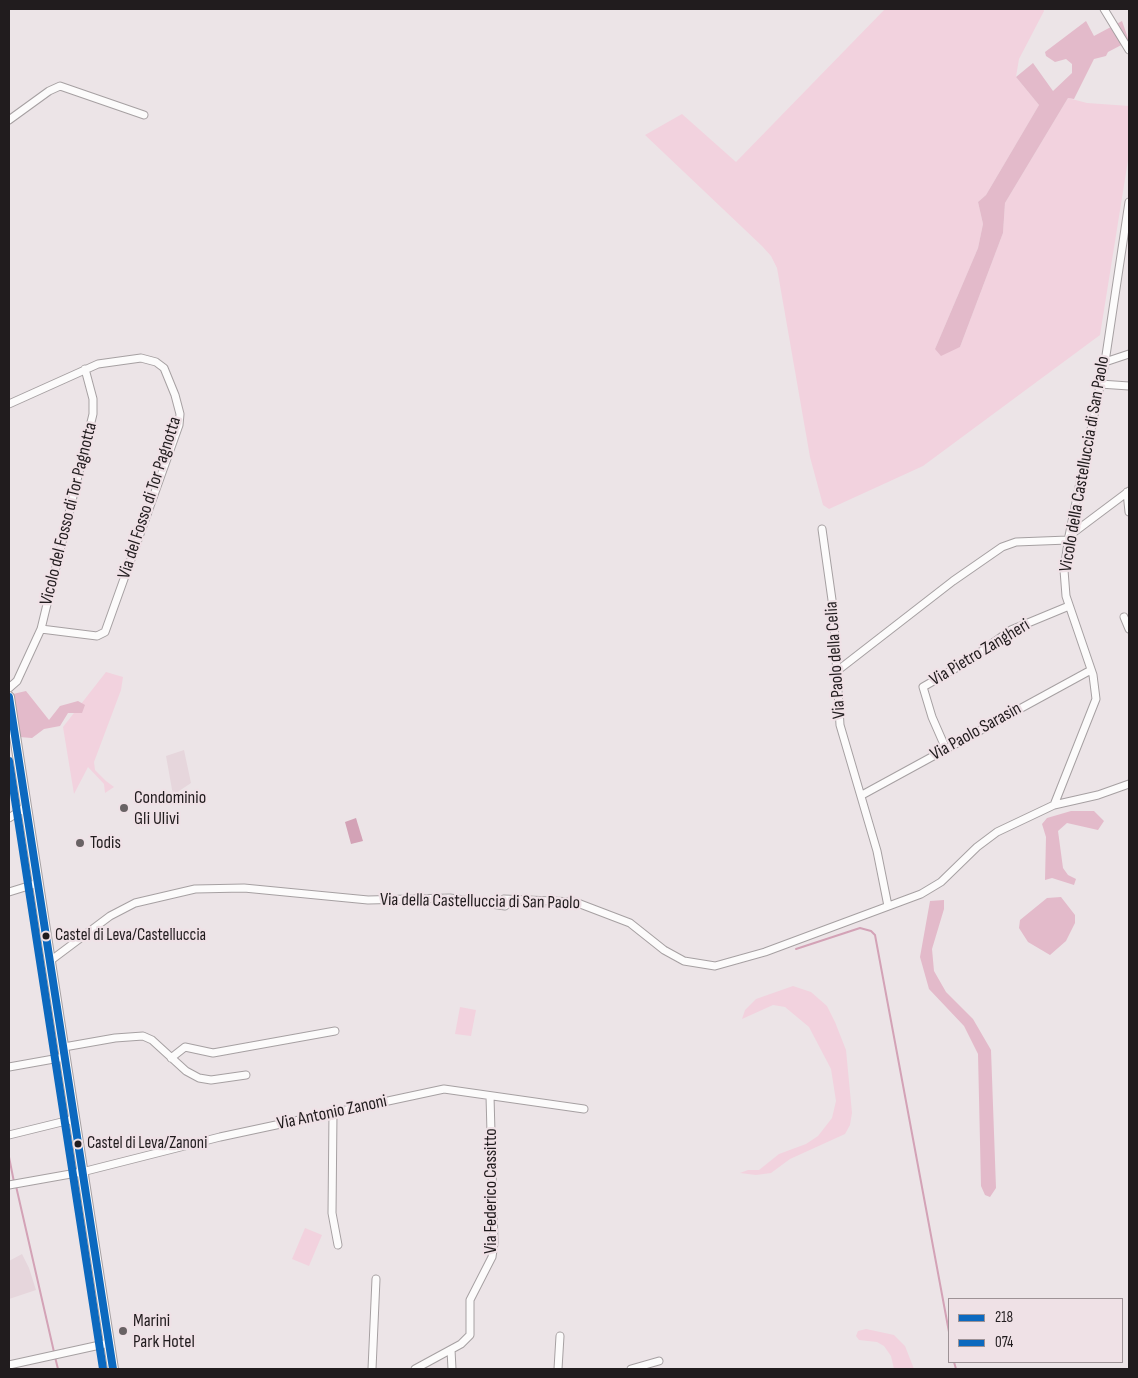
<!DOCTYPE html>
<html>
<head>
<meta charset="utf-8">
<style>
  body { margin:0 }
  #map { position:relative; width:1138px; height:1378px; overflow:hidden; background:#ece4e7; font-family:"Sofia Sans Condensed",sans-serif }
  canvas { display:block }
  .frame { position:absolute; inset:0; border:10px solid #211c1e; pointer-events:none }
  .legend { position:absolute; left:948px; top:1298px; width:175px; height:65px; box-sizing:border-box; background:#efe1e6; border:1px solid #9d9296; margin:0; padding:6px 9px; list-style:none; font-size:15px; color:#211c1e }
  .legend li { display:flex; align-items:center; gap:10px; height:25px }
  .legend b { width:25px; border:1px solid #9d9296 }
</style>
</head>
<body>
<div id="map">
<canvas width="1138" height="1378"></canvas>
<div class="frame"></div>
<ul class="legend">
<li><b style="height:6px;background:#0c69bf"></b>218</li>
<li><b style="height:6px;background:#0c69bf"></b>074</li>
</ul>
</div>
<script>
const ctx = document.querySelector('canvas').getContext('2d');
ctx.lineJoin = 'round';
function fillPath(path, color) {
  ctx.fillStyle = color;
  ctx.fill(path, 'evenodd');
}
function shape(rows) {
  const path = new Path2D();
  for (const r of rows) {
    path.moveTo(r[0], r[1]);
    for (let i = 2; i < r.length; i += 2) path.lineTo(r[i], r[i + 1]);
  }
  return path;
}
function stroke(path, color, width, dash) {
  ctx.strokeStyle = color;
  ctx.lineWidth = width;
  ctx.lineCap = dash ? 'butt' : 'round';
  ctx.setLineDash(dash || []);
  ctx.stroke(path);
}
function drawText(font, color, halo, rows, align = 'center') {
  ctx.font = font + ' "Sofia Sans Condensed",sans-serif';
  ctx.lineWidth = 4.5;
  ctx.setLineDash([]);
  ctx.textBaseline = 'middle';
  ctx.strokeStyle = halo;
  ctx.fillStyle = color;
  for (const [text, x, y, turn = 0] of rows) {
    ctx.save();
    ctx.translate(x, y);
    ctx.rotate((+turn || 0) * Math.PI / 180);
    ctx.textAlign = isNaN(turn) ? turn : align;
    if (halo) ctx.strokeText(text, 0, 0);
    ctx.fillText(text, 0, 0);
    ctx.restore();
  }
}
fillPath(shape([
  [184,750,191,783,173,795,166,756],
  [22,1254,29,1268,36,1290,9,1299,9,1261]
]), '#e6d6dc');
fillPath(shape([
  [885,9,1043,9,1044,11,1019,59,1016,77,1039,105,986,195,978,202,983,224,978,248,935,349,960,347,1003,233,1005,203,1068,98,1087,103,1129,106,1129,154,1100,335,923,466,829,509,823,505,810,457,777,268,771,256,762,246,645,135,682,114,736,162],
  [106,672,123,677,121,690,94,762,95,770,106,781,114,787,105,793,104,784,88,767,74,794,63,727],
  [793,986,811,992,827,1006,835,1022,846,1050,852,1113,850,1125,845,1134,790,1159,771,1173,756,1175,740,1173,748,1170,759,1170,779,1154,806,1144,818,1136,832,1118,836,1101,831,1069,809,1027,785,1007,773,1005,742,1019,745,1010,756,999],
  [460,1007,476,1010,471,1036,455,1034],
  [305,1228,322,1235,309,1266,292,1259],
  [866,1329,894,1335,905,1346,914,1369,894,1369,891,1356,884,1346,877,1342,859,1340,856,1336,858,1331]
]), '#f2d2de');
fillPath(shape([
  [1086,21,1094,36,1122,21,1129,41,1108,52,1106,56,1094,59,1074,99,1068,98,1005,203,1003,233,960,347,941,356,935,349,978,248,983,224,978,202,986,195,1039,105,1016,77,1033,63,1053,91,1072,73,1072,64,1066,59,1055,62,1046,56,1045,52],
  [26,691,49,720,60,706,78,701,85,705,82,713,68,713,60,726,44,729,32,738,19,737,13,694],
  [1071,811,1094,811,1104,821,1098,830,1067,823,1058,831,1063,868,1068,875,1076,879,1074,885,1052,878,1045,880,1046,837,1042,824,1047,818],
  [1061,897,1075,915,1075,923,1066,941,1050,955,1028,942,1019,928,1020,920,1047,898],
  [944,900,944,909,932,949,934,971,946,992,973,1019,991,1050,996,1188,990,1197,985,1195,981,1186,978,1054,964,1026,929,989,920,957,930,901]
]), '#e3baca');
fillPath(shape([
  [356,818,363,841,351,844,345,822]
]), '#d3a2b6');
stroke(shape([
  [796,949,860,928,871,931,875,935,949,1332],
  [9,1157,14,1182],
  [16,1186,54,1352],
  [55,1357,58,1369],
  [954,1362,956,1369]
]), '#d3a2b6', 2);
const street = shape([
  [1104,9,1129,50],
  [9,120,49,91,60,86,144,115],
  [1105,362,1129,354],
  [1100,384,1129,386],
  [9,404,98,364,141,358,156,362,164,368,175,395,180,414,179,425,105,632,97,636,41,629,17,681,9,688],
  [1127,492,1129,512],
  [822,529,833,607,840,725,877,851,888,906],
  [1069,536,1129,491],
  [1124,617,1129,629],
  [41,629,93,414,93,399,85,369],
  [837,671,953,581,1002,547,1016,542,1068,540],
  [946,749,932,717,923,687,968,661,1011,630,1069,606],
  [862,795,1091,670],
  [1054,805,1096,699,1093,675,1066,596,1064,570,1069,536,1105,362,1129,202],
  [9,818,26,807],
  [9,892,38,883],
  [50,961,110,916,135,903,195,889,244,888,368,900,450,898,505,906,504,899,575,902,630,923,664,950,684,961,715,966,765,952,921,894,941,882,977,847,997,832,1054,805,1098,795,1129,784],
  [64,1047,115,1038,143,1036,152,1040,186,1071,199,1078,211,1080,246,1075],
  [171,1058,185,1047,213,1053,335,1031],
  [9,1067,65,1057],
  [333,1113,332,1213,338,1245],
  [9,1135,74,1119],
  [9,1185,82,1172,220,1137,444,1089,584,1109],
  [451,1350,452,1369],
  [9,1365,109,1343],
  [372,1369,376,1279],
  [415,1369,461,1344,470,1335,470,1300,492,1257,494,1243,490,1096],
  [558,1369,560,1336],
  [631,1369,659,1361]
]);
const secondary = shape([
  [9,697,113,1369]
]);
stroke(street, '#a6a0a2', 9);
stroke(secondary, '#a6a0a2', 12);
stroke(street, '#fcfbfb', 7);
stroke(secondary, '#fcfbfb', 10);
stroke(shape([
  [9,697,113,1369]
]), '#0c69bf', 8);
stroke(shape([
  [9,761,103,1369]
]), '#0c69bf', 8);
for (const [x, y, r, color] of [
  [124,808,5,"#686264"],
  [80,843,5,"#686264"],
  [46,936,4.5,"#211c1e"],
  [78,1144,4.5,"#211c1e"],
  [123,1331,5,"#686264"]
]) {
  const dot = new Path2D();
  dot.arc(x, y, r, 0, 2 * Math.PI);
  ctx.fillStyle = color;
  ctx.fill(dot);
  stroke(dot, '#efe1e6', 2);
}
drawText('17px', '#211c1e', '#efe1e6', [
  ["Castel di Leva/Castelluccia",55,936],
  ["Castel di Leva/Zanoni",87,1144]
], 'left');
drawText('18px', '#211c1e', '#efe1e6', [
  ["Vicolo della Castelluccia di San Paolo",1085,464,-80],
  ["Via del Fosso di Tor Pagnotta",150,498,-72],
  ["Vicolo del Fosso di Tor Pagnotta",69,514,-76],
  ["Via Pietro Zangheri",980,653,-31],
  ["Via Paolo della Celia",836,660,-94],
  ["Via Paolo Sarasin",976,732,-29],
  ["Via della Castelluccia di San Paolo",480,902,1],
  ["Via Antonio Zanoni",332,1113,-12],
  ["Via Federico Cassitto",491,1191,-90]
]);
drawText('18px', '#211c1e', '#efe1e6', [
  ["Condominio",134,798],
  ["Gli Ulivi",134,819],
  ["Todis",90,843],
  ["Marini",133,1321],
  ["Park Hotel",133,1342]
], 'left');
</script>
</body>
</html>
